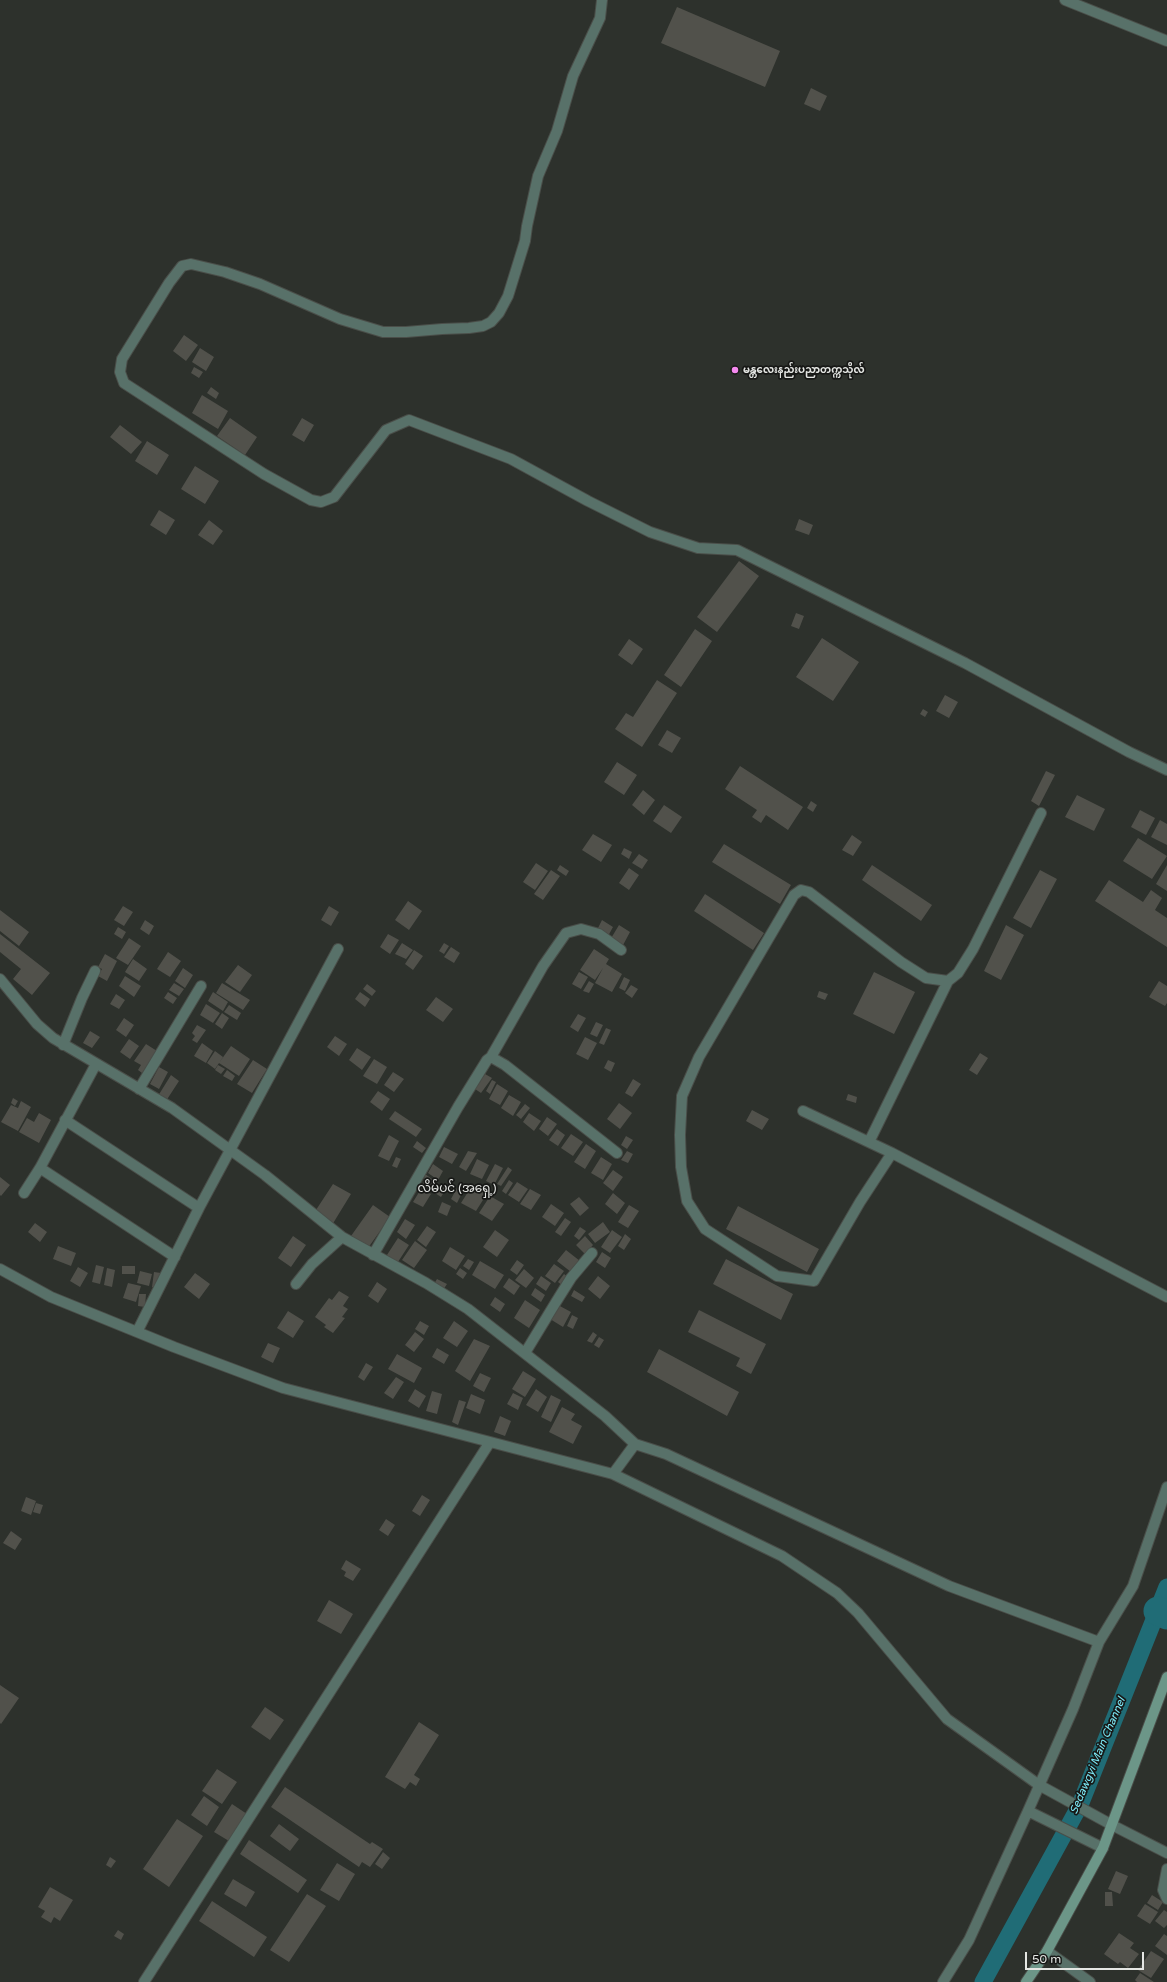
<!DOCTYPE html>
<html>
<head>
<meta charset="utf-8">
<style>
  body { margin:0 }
  #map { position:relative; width:1167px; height:1982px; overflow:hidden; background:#2d312c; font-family:"Varela Round",sans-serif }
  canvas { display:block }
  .scale { position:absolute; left:1025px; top:1952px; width:119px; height:18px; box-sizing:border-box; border:2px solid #e4e6e3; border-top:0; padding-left:5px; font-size:12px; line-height:14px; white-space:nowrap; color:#e4e6e3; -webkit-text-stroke:3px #171816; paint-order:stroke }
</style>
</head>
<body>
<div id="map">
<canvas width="1167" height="1982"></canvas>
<div class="scale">50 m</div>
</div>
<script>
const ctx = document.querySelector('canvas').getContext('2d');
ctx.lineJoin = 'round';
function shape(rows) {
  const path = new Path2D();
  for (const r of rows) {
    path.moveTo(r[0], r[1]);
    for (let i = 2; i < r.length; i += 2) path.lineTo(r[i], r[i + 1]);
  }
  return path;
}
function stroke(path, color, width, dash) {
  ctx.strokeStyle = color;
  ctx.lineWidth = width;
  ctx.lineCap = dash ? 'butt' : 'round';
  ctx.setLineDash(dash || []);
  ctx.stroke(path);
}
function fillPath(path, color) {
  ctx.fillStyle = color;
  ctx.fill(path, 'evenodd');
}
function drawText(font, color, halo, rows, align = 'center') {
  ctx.font = font + ' "Varela Round","Noto Sans Myanmar",sans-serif';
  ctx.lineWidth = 3.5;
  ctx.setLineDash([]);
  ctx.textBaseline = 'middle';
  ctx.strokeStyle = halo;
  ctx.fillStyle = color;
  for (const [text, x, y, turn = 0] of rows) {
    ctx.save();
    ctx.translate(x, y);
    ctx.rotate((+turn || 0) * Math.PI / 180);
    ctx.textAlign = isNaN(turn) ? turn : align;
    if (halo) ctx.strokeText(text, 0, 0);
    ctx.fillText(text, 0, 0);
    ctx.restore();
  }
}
stroke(shape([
  [983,1982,1080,1805,1167,1587]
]), '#206c76', 17);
stroke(shape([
  [1158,1611,1167,1615]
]), '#206c76', 29);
fillPath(shape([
  [677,7,780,51,765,87,661,43],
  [811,88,827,96,820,111,804,104],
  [184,335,198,345,186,361,173,351],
  [200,348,214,357,206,371,192,362],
  [194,367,203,372,199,378,191,373],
  [211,387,219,393,216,399,207,393],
  [202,395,228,411,218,429,192,413],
  [230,418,257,437,245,455,217,436],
  [302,418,314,425,304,442,292,435],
  [120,425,142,442,131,454,110,437],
  [147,441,169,455,157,475,135,461],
  [195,466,219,481,205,504,181,489],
  [159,510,175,520,166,535,150,525],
  [799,519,813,525,809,535,795,530],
  [209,520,223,531,213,545,198,535],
  [739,561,759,576,717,632,697,617],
  [796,613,804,616,799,629,791,626],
  [695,629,712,641,681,687,664,675],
  [822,638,859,662,833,701,796,677],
  [629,639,643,649,632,665,618,655],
  [657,680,677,693,642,747,615,729,626,713,633,717],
  [945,695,958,702,949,718,936,711],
  [923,709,928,712,925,717,920,714],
  [667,730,681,738,672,753,658,745],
  [617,762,637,775,624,795,604,782],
  [740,766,803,807,788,830,766,815,761,823,752,817,757,810,725,789],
  [1046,771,1055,775,1039,806,1031,801],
  [643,790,655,800,644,815,632,805],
  [1077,795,1105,809,1094,831,1065,817],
  [811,801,817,805,813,812,807,808],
  [664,805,682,817,671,833,653,821],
  [1140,810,1155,818,1146,835,1131,827],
  [1160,820,1167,824,1167,845,1151,837],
  [593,834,612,845,601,862,582,850],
  [852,835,862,842,853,856,842,850],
  [1138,838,1167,856,1152,879,1123,861],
  [724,844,791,885,780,904,712,862],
  [624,848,632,852,629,859,621,854],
  [639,854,648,860,642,869,632,863],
  [536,863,548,871,535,890,523,882],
  [560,865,569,871,566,876,557,870],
  [872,865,932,905,921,921,862,880],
  [1167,865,1167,891,1156,884],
  [629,868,639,875,629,890,619,883],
  [551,870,560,876,543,900,534,894],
  [1040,870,1057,879,1031,928,1013,918],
  [1109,880,1143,902,1151,890,1162,898,1155,910,1167,918,1167,947,1095,901],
  [705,894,764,933,753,950,694,911],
  [408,901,422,911,409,930,395,920],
  [123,906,133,912,124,926,114,920],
  [329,906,339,912,331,926,321,920],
  [0,910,29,932,19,946,0,931],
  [145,920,154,926,149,935,140,929],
  [602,920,613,927,607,938,596,932],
  [619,925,630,932,622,947,610,940],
  [1006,925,1024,935,1001,980,984,971],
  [118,927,126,932,122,939,114,934],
  [0,934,50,973,32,995,13,979,21,969,0,952],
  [388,934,399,940,390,954,380,947],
  [129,938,141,946,128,965,116,958],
  [402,943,413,950,406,959,395,954],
  [444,943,449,946,444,954,439,951],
  [451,947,460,953,454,963,444,957],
  [594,949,609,959,606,964,622,974,612,992,595,983,603,968,595,980,580,970],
  [414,950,423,956,413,970,405,964],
  [168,952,181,961,170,977,157,969],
  [105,954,117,961,107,981,98,976,102,969,98,967],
  [133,959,147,969,139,981,125,972],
  [238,965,252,975,240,992,225,982],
  [183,968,193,975,185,988,175,981],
  [579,972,588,977,581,989,572,984],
  [874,972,915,992,894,1034,853,1014],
  [125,976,141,986,134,997,119,986],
  [624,977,630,980,625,991,619,988],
  [589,981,594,984,589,993,583,991],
  [1159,981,1167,986,1167,1003,1165,1006,1149,997],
  [174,983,184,989,179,996,169,990],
  [222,983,250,1000,243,1010,216,993],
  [367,984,376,991,372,996,363,989],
  [631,985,638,989,632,998,625,993],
  [819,991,828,994,825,1000,817,997],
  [168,992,177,998,173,1004,164,998],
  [213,992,228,1002,223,1011,208,1001],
  [360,992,370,999,365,1007,355,999],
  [116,994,125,1000,119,1009,110,1004],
  [436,997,453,1009,443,1022,426,1010],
  [206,1004,220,1013,213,1023,200,1015],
  [229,1005,241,1013,237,1020,224,1012],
  [222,1013,229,1018,222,1029,215,1024],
  [578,1014,586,1018,578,1032,570,1027],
  [124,1018,134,1025,126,1037,116,1030],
  [596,1022,603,1025,597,1037,590,1034],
  [197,1025,206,1030,197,1043,192,1040,195,1036,192,1033],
  [606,1028,611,1030,604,1045,599,1043],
  [90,1031,100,1037,92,1048,83,1043],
  [335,1036,347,1044,339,1056,327,1047],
  [585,1037,597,1043,588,1060,576,1054],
  [129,1039,139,1046,130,1059,120,1052],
  [202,1043,213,1051,206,1063,194,1056],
  [146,1044,157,1051,142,1073,138,1070,141,1065,134,1061],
  [231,1046,250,1059,239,1076,219,1063],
  [357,1048,371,1057,362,1070,349,1060],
  [215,1051,223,1057,215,1069,207,1063],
  [980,1053,988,1058,977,1075,969,1070],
  [374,1059,387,1067,377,1084,363,1076],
  [253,1060,267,1069,252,1093,237,1084],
  [608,1060,615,1063,611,1072,604,1068],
  [218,1065,225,1069,221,1074,215,1070],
  [159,1067,168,1072,159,1089,150,1084],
  [227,1070,235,1076,232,1081,223,1076],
  [393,1072,404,1079,394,1092,384,1085],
  [485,1074,492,1078,481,1093,475,1089],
  [171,1075,179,1081,166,1101,158,1096],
  [633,1079,641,1084,632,1097,625,1093],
  [492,1080,496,1082,490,1094,486,1091],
  [497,1084,508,1091,500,1105,489,1099],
  [378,1091,390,1099,382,1111,370,1102],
  [848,1094,857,1097,856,1103,846,1100],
  [509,1095,521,1102,513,1116,501,1108],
  [13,1098,18,1101,15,1106,11,1103],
  [21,1101,31,1107,18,1131,1,1122,11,1105,18,1108],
  [619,1103,632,1113,620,1129,607,1119],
  [525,1104,530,1108,521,1119,516,1115],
  [752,1110,769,1119,762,1130,746,1121],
  [395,1111,422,1129,416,1137,389,1119],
  [39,1113,51,1120,39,1143,19,1132,27,1118,34,1122],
  [529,1113,541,1121,534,1131,523,1122],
  [547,1117,557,1124,548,1136,539,1129],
  [557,1129,565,1135,558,1146,549,1140],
  [571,1134,583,1142,573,1156,561,1148],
  [389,1135,399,1141,389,1161,378,1156],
  [626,1136,633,1140,627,1149,621,1145],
  [417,1141,426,1148,422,1153,413,1147],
  [586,1144,596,1151,585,1169,574,1162],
  [444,1147,458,1154,452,1164,439,1157],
  [468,1151,477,1153,466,1171,459,1167],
  [627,1151,633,1154,628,1163,621,1160],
  [396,1157,401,1159,397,1168,392,1166],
  [601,1157,612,1164,603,1180,591,1173],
  [477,1159,489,1165,482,1179,470,1174],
  [433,1164,443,1171,438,1180,428,1173],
  [495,1164,503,1168,494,1185,486,1181],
  [508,1167,512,1170,501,1186,497,1184],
  [613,1170,623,1177,613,1191,603,1183],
  [425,1174,446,1189,441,1197,423,1185],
  [0,1177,10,1185,1,1196,0,1195],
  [509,1180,513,1183,506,1194,502,1191],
  [517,1182,528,1189,519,1202,508,1195],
  [333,1184,351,1194,332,1225,314,1213],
  [473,1184,488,1192,476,1211,461,1203],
  [458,1186,464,1189,457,1203,451,1199],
  [421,1189,431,1194,423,1207,413,1202],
  [530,1189,541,1195,531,1210,520,1204],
  [613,1193,625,1203,617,1214,605,1204],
  [490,1196,504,1204,492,1221,479,1213],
  [579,1197,589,1208,580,1216,570,1204],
  [442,1202,451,1206,447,1216,438,1212],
  [551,1204,564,1213,555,1226,542,1217],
  [373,1205,390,1217,368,1248,351,1236],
  [629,1205,639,1211,628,1228,618,1222],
  [738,1206,819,1249,807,1272,726,1229],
  [565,1218,571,1222,561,1236,555,1232],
  [405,1219,415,1225,406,1239,397,1232],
  [603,1222,610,1232,595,1243,588,1234],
  [35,1223,47,1232,40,1242,28,1232],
  [427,1226,436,1232,426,1247,417,1240],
  [580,1227,586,1231,579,1240,574,1236],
  [495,1230,509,1240,497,1257,483,1247],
  [612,1230,622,1237,610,1253,601,1247],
  [625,1234,631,1239,624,1250,618,1246],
  [293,1236,306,1245,291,1267,278,1258],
  [585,1236,593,1245,585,1254,576,1245],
  [398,1238,409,1245,396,1265,385,1258],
  [415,1241,427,1250,414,1268,402,1260],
  [58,1246,76,1253,71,1266,53,1259],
  [450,1247,465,1256,456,1270,442,1261],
  [566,1250,580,1261,571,1272,557,1261],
  [602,1252,611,1258,605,1268,596,1262],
  [468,1259,474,1262,469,1270,463,1266],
  [726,1259,793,1294,781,1320,713,1284],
  [517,1260,524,1265,517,1275,510,1270],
  [480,1261,504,1275,495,1289,472,1275],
  [554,1264,564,1271,555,1283,545,1276],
  [96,1265,104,1267,100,1284,92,1282],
  [122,1266,135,1266,135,1274,122,1274],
  [78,1267,88,1273,80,1287,70,1281],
  [107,1268,115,1270,112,1287,104,1285],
  [460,1268,467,1273,463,1279,456,1274],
  [524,1269,534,1278,526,1288,515,1280],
  [140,1271,152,1274,149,1286,137,1283],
  [154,1272,161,1273,159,1288,152,1287],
  [195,1273,210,1284,199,1299,184,1287],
  [564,1274,569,1278,563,1286,558,1282],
  [541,1276,551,1283,546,1291,536,1284],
  [598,1276,610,1286,600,1299,588,1289],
  [509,1278,520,1286,514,1295,503,1287],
  [437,1279,447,1284,443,1290,434,1284],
  [377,1282,387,1289,378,1303,368,1296],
  [128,1283,141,1286,136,1302,123,1298],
  [535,1288,545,1295,541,1302,531,1295],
  [574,1290,585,1297,582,1302,571,1296],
  [339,1291,349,1297,343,1306,348,1309,342,1317,345,1318,333,1333,324,1327,326,1325,315,1317,329,1298,332,1300],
  [139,1294,146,1294,145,1307,138,1306],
  [495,1297,505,1304,500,1312,490,1305],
  [525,1300,540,1310,529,1328,514,1318],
  [558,1305,571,1312,563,1327,550,1319],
  [699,1310,766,1344,751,1374,736,1366,740,1358,688,1332],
  [288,1311,304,1321,293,1338,277,1328],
  [572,1315,578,1318,573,1329,567,1326],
  [420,1321,429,1326,424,1335,415,1329],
  [454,1321,468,1331,457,1347,443,1338],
  [415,1332,424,1339,414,1352,405,1345],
  [593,1332,597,1335,592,1343,587,1341],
  [599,1337,604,1340,599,1348,594,1345],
  [474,1339,490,1346,470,1381,455,1371],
  [268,1343,280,1348,273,1363,261,1357],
  [437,1348,449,1355,444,1364,432,1357],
  [659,1349,739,1392,727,1416,647,1372],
  [397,1354,422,1368,414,1383,388,1369],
  [366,1363,373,1367,364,1381,358,1377],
  [523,1371,536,1379,525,1397,512,1389],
  [480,1373,491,1378,484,1392,473,1386],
  [396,1377,404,1382,393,1399,384,1393],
  [415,1389,426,1396,419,1408,408,1401],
  [536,1389,547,1397,538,1412,526,1405],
  [432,1391,442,1394,437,1414,426,1411],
  [513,1393,523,1398,518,1410,507,1404],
  [471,1394,485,1400,480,1414,466,1408],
  [551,1395,561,1400,551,1422,541,1417],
  [459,1400,466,1402,458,1425,452,1422],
  [562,1407,575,1414,571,1420,582,1426,573,1444,549,1432],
  [500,1416,511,1421,505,1436,494,1432],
  [422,1495,430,1500,420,1516,412,1511],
  [26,1497,36,1501,31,1515,21,1511],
  [36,1503,43,1505,40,1514,33,1512],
  [386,1519,395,1525,388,1536,379,1530],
  [11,1531,22,1539,15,1550,3,1543],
  [346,1560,361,1569,353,1581,344,1576,346,1572,341,1569],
  [329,1600,353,1614,341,1634,317,1621],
  [0,1685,19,1698,1,1724,0,1723],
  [265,1707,284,1720,270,1740,251,1727],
  [419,1722,439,1735,414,1775,420,1779,416,1786,410,1782,405,1789,385,1777],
  [217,1769,237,1782,222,1804,202,1791],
  [285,1787,370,1844,372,1842,383,1849,370,1867,362,1862,359,1867,271,1807],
  [204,1796,219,1807,207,1826,191,1815],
  [232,1804,247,1814,229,1841,214,1832],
  [177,1819,203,1836,169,1887,143,1869],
  [279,1824,299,1839,290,1851,270,1836],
  [249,1840,307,1880,298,1893,240,1854],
  [383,1852,390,1858,382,1869,375,1864],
  [110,1857,116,1861,111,1868,106,1865],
  [337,1863,355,1874,339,1901,320,1890],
  [1116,1871,1128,1876,1120,1894,1108,1889],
  [233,1879,255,1892,246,1907,224,1894],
  [50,1887,73,1900,60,1921,54,1917,51,1923,41,1917,45,1911,38,1907],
  [1105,1892,1112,1892,1113,1906,1105,1906],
  [307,1894,326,1906,289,1962,270,1950],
  [1152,1895,1163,1902,1158,1910,1147,1903],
  [212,1901,267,1937,254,1957,199,1921],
  [1145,1904,1158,1912,1150,1924,1137,1916],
  [1164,1910,1167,1912,1167,1925,1164,1928,1155,1921],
  [118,1930,124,1934,121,1940,114,1936],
  [1119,1933,1134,1943,1130,1948,1139,1954,1128,1968,1120,1962,1118,1964,1104,1954],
  [1164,1934,1167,1936,1167,1955,1155,1946],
  [1151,1951,1164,1959,1151,1978,1138,1970],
  [1140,1973,1154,1982,1137,1982,1135,1980]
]), '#51514b');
const street = shape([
  [602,0,600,18,573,76,557,131,538,176,527,226,525,241,508,296,499,313,491,322,483,326,469,328,442,329,406,332,383,332,340,319,260,284,225,272,191,264,182,266,169,283,122,359,120,372,124,383,264,474,311,500,321,502,334,497,386,430,409,420,511,459,588,501,650,532,698,548,737,550,965,663,1129,752,1167,770],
  [1065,0,1167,41],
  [0,979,37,1024,53,1038,172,1108,265,1175,342,1237,426,1283,468,1309,605,1416,635,1444],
  [63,1045,82,998,95,971],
  [491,1057,543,966,566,933,581,929,599,934,621,950],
  [139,1089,201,986],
  [803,1111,892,1153,1167,1297],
  [65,1120,199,1208],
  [869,1142,948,981],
  [892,1153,860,1202,814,1281,777,1276,705,1229,687,1201,681,1167,680,1135,682,1096,699,1057,794,895,801,890,809,892,901,962,926,978,948,981,958,973,973,949,1041,813],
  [40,1168,175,1257],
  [24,1193,40,1168,96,1064],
  [373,1255,458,1107,487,1060,491,1057,505,1065,617,1153],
  [0,1269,51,1297,174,1347,283,1388,613,1474,635,1444,666,1454,949,1586,1099,1642],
  [296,1284,312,1264,342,1237],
  [137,1332,199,1208,338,949],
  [525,1353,556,1302,571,1278,592,1253],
  [613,1474,782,1556,837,1593,858,1613,947,1719,1039,1785,1112,1825,1167,1853],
  [1028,1811,1103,1848],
  [1167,1869,1163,1890,1167,1899],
  [1047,1951,1090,1982],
  [144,1982,490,1442],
  [943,1982,969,1940,1028,1811,1073,1709,1099,1642,1133,1586,1167,1487]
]);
const secondary = shape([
  [1026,1982,1047,1951,1103,1848,1167,1677]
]);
stroke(street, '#4a4e49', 12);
stroke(secondary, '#4a4e49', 12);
stroke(street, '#587169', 10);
stroke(secondary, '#6c9688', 10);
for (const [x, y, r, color] of [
  [735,370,4,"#f589ef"]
]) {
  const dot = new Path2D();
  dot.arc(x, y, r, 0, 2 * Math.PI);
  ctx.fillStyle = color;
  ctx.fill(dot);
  stroke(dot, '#171816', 1.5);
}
drawText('bold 10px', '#e4e6e3', '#171816', [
  ["မန္တလေးနည်းပညာတက္ကသိုလ်",743,370]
], 'left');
drawText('italic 11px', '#7debf9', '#171816', [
  ["Sedawgyi Main Channel",1098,1756,-67]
]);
drawText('12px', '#e4e6e3', '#171816', [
  ["လိမ်ပင် (အရှေ့)",457,1189]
]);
</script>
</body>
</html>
